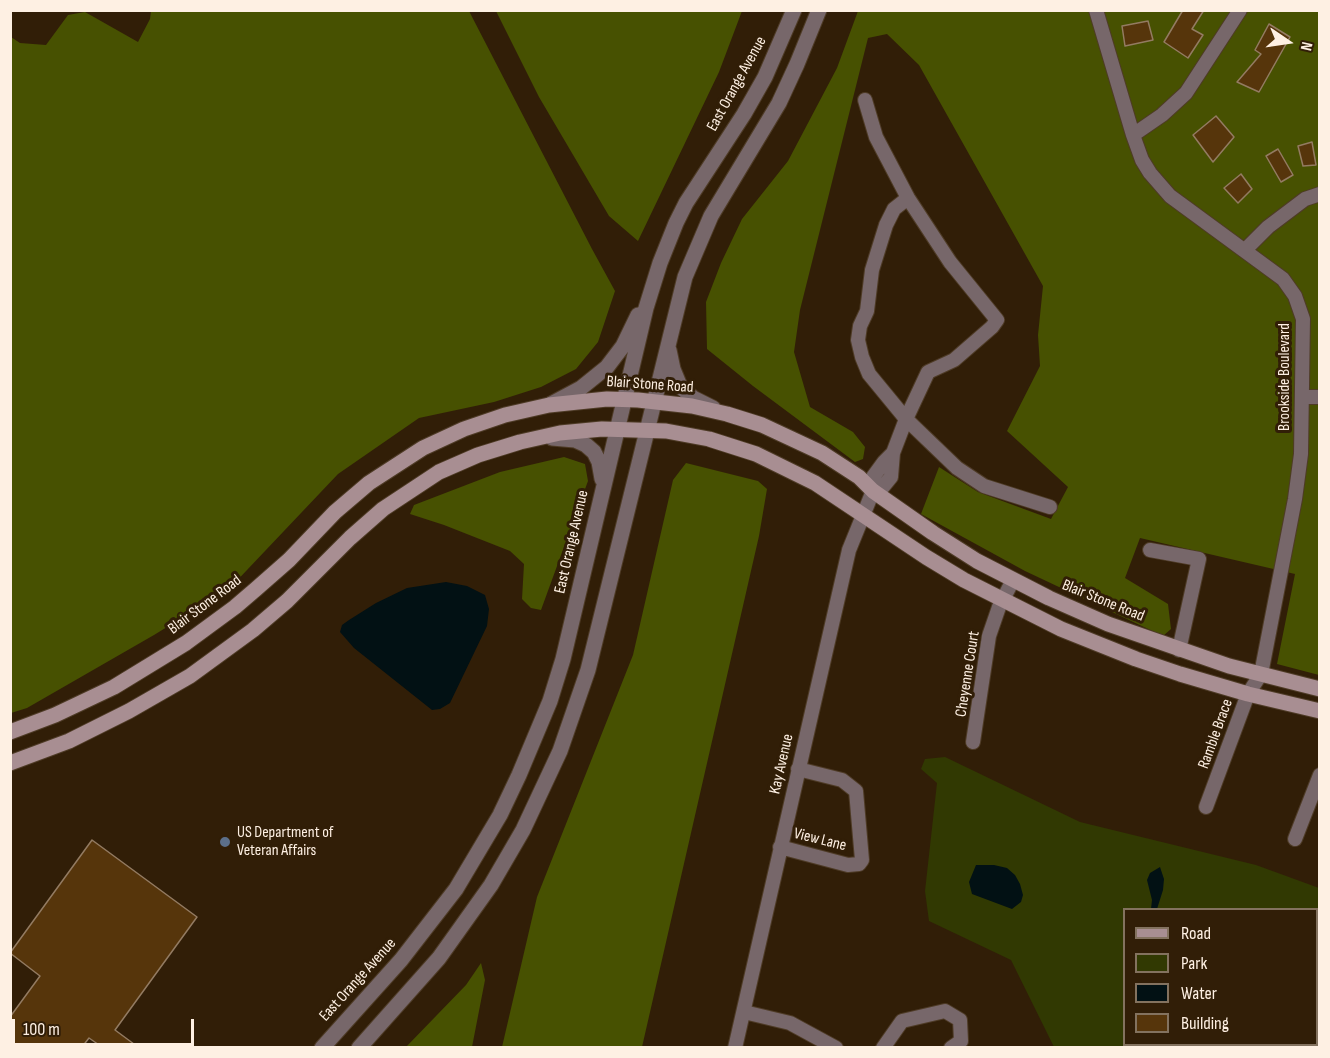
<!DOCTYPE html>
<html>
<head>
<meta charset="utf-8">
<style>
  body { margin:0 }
  #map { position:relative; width:1330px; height:1058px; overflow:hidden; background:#311e07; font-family:"Sofia Sans Condensed",sans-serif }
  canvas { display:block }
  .frame { position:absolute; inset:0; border:12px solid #fef0e3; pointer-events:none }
  .legend { position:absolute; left:1123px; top:908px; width:195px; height:138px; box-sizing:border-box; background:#311e07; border:2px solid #83725f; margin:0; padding:8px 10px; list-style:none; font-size:18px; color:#fef0e3 }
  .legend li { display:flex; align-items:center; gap:12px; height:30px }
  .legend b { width:30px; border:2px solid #83725f }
  .north { position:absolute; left:1258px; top:12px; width:60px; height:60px; -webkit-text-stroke:4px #311e07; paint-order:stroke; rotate:103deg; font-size:16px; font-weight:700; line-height:24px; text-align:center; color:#fef0e3 }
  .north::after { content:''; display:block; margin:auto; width:21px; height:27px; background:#fef0e3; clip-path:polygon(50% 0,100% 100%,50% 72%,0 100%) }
  .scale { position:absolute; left:12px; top:1019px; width:182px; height:27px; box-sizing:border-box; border:3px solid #fef0e3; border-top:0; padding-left:8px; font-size:18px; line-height:21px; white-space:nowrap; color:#fef0e3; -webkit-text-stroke:4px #311e07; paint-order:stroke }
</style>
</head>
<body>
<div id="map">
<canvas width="1330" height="1058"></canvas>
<div class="frame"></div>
<ul class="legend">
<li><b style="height:8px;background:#a88e92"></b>Road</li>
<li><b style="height:16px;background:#313902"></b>Park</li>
<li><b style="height:16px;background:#021114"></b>Water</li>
<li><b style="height:16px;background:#56350b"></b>Building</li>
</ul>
<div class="north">N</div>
<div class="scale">100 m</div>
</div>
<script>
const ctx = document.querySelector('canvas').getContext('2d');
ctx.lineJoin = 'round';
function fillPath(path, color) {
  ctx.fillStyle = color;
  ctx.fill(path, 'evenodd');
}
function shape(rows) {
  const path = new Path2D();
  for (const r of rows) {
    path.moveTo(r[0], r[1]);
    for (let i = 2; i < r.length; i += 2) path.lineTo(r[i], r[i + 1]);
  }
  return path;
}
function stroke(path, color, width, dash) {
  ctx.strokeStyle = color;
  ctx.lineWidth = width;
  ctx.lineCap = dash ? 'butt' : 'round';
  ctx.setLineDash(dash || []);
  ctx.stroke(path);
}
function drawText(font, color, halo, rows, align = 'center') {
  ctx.font = font + ' "Sofia Sans Condensed",sans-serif';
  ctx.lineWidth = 6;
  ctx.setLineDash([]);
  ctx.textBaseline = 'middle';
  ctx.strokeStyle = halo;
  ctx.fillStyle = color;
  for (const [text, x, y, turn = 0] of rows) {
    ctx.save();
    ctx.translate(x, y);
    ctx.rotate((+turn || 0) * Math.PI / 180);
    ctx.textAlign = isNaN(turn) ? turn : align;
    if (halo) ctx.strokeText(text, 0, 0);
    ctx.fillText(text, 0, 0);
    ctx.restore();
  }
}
fillPath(shape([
  [945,757,1080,822,1256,865,1319,888,1319,1047,1054,1047,1011,960,929,921,925,891,937,783,921,769,925,759],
  [1124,910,1316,910,1316,1044,1124,1044]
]), '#313902');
fillPath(shape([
  [151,11,469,11,592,249,615,291,598,342,576,369,541,387,494,402,419,418,338,474,229,589,154,635,27,708,11,713,11,37,20,43,46,45,68,15,85,12,138,42,150,19],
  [496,11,742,11,719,72,638,241,609,216,539,97],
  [858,11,1319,11,1319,675,1277,664,1295,574,1140,538,1125,578,1168,604,1171,629,1163,636,1025,571,921,514,939,467,978,492,1051,519,1068,487,1007,431,1040,366,1038,335,1043,286,919,65,887,34,868,38,800,310,794,352,810,407,853,432,865,447,863,459,855,462,753,386,707,349,706,302,721,263,742,219,788,161,837,68],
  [564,457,585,464,588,481,541,610,531,608,522,599,524,564,510,551,444,525,410,514,414,505,500,472],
  [686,463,758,481,767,489,759,536,642,1047,502,1047,537,897,633,655,673,480],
  [481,963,485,980,472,1047,406,1047,466,985]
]), '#475101');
fillPath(shape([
  [446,582,467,586,485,595,489,609,487,626,450,703,440,709,432,710,354,648,340,632,342,625,349,620,376,603,407,588],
  [976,865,994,865,1007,868,1015,875,1020,884,1023,895,1021,902,1012,909,972,894,969,882],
  [1160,867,1164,879,1163,890,1157,909,1151,909,1152,900,1147,880,1150,873]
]), '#021114');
const building = shape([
  [1183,10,1204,10,1192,29,1203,35,1188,58,1164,42,1183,10],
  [1148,21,1153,40,1125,46,1122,26,1148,21],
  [1269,24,1290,37,1259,92,1237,82,1261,54,1255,50,1269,24],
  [1216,116,1234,137,1213,162,1193,135,1216,116],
  [1312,142,1316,165,1303,166,1298,146,1312,142],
  [1278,149,1293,175,1281,182,1266,156,1278,149],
  [1241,174,1252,189,1238,203,1224,188,1241,174],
  [92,840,197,917,115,1030,138,1047,102,1047,89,1038,82,1047,20,1047,10,1041,10,1017,40,976,10,953,92,840]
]);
fillPath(building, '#56350b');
stroke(building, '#937b62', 1.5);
const minor = shape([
  [1096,10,1133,135,1142,160,1150,173,1170,196,1283,279,1295,296,1303,319,1301,454,1295,499,1261,674,1248,694,1206,807],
  [865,100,876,137,908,198,950,262,997,320,992,327,954,360,928,372,906,419,893,453,891,477,882,488,873,491],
  [1133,135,1162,115,1186,93,1240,10],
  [908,198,894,209,886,225,872,270,867,311,860,326,858,340,862,357,869,374,906,419,957,468,984,486,1050,507],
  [1245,250,1268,227,1305,199,1320,194],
  [1302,397,1320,397],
  [1150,550,1199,559,1179,650],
  [973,742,989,636,999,607,1013,580],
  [1295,839,1320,775],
  [780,847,848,865,859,864,862,860,856,791,842,780,798,769],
  [744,1012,790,1023,836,1048],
  [735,1048,849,550,873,491,873,477,884,462,893,453],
  [883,1048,902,1021,945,1011,960,1020,961,1041,951,1048]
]);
const tertiary = shape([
  [669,350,673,369,680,386,693,398,713,408],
  [551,404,581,388,607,367,623,346,638,315],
  [552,438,575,440,586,445,594,452,599,462,602,479],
  [322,1048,401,960,456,889,500,815,519,775,550,701,563,659,646,308,660,263,676,223,686,203,744,114,765,77,794,10],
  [359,1048,439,958,491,885,523,830,560,751,588,670,685,277,711,216,779,103,797,64,819,10]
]);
const secondary = shape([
  [10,732,55,715,114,687,186,643,235,607,256,589,289,560,335,512,369,483,423,448,464,429,505,415,549,405,607,399,638,400,692,406,727,414,762,425,822,453,859,477,873,491,933,533,977,561,1049,598,1108,624,1229,666,1320,689],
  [10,763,69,741,129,711,190,676,253,630,287,601,350,538,383,509,439,472,478,455,520,442,560,433,602,429,666,431,709,439,756,454,815,483,926,557,964,580,1061,629,1136,659,1180,674,1248,694,1320,711]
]);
stroke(minor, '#4e3b26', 16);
stroke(tertiary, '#4e3b26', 17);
stroke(secondary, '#4e3b26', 17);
stroke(minor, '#77676a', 14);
stroke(tertiary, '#77676a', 15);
stroke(secondary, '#a88e92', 15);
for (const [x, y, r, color] of [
  [225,842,6,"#5c6f8a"]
]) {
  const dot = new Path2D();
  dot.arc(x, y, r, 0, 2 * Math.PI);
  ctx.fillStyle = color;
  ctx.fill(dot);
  stroke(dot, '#311e07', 2);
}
drawText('16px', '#fef0e3', '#311e07', [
  ["East Orange Avenue",737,84,-61],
  ["Brookside Boulevard",1285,377,-90],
  ["Blair Stone Road",650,385,4],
  ["East Orange Avenue",572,542,-77],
  ["Blair Stone Road",1103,601,22],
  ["Blair Stone Road",205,605,-37],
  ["Cheyenne Court",968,674,-81],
  ["Ramble Brace",1216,734,-70],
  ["Kay Avenue",782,764,-77],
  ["View Lane",820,840,14],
  ["East Orange Avenue",358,980,-48]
]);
drawText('16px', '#fef0e3', '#311e07', [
  ["US Department of",237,833],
  ["Veteran Affairs",237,851]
], 'left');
</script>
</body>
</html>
